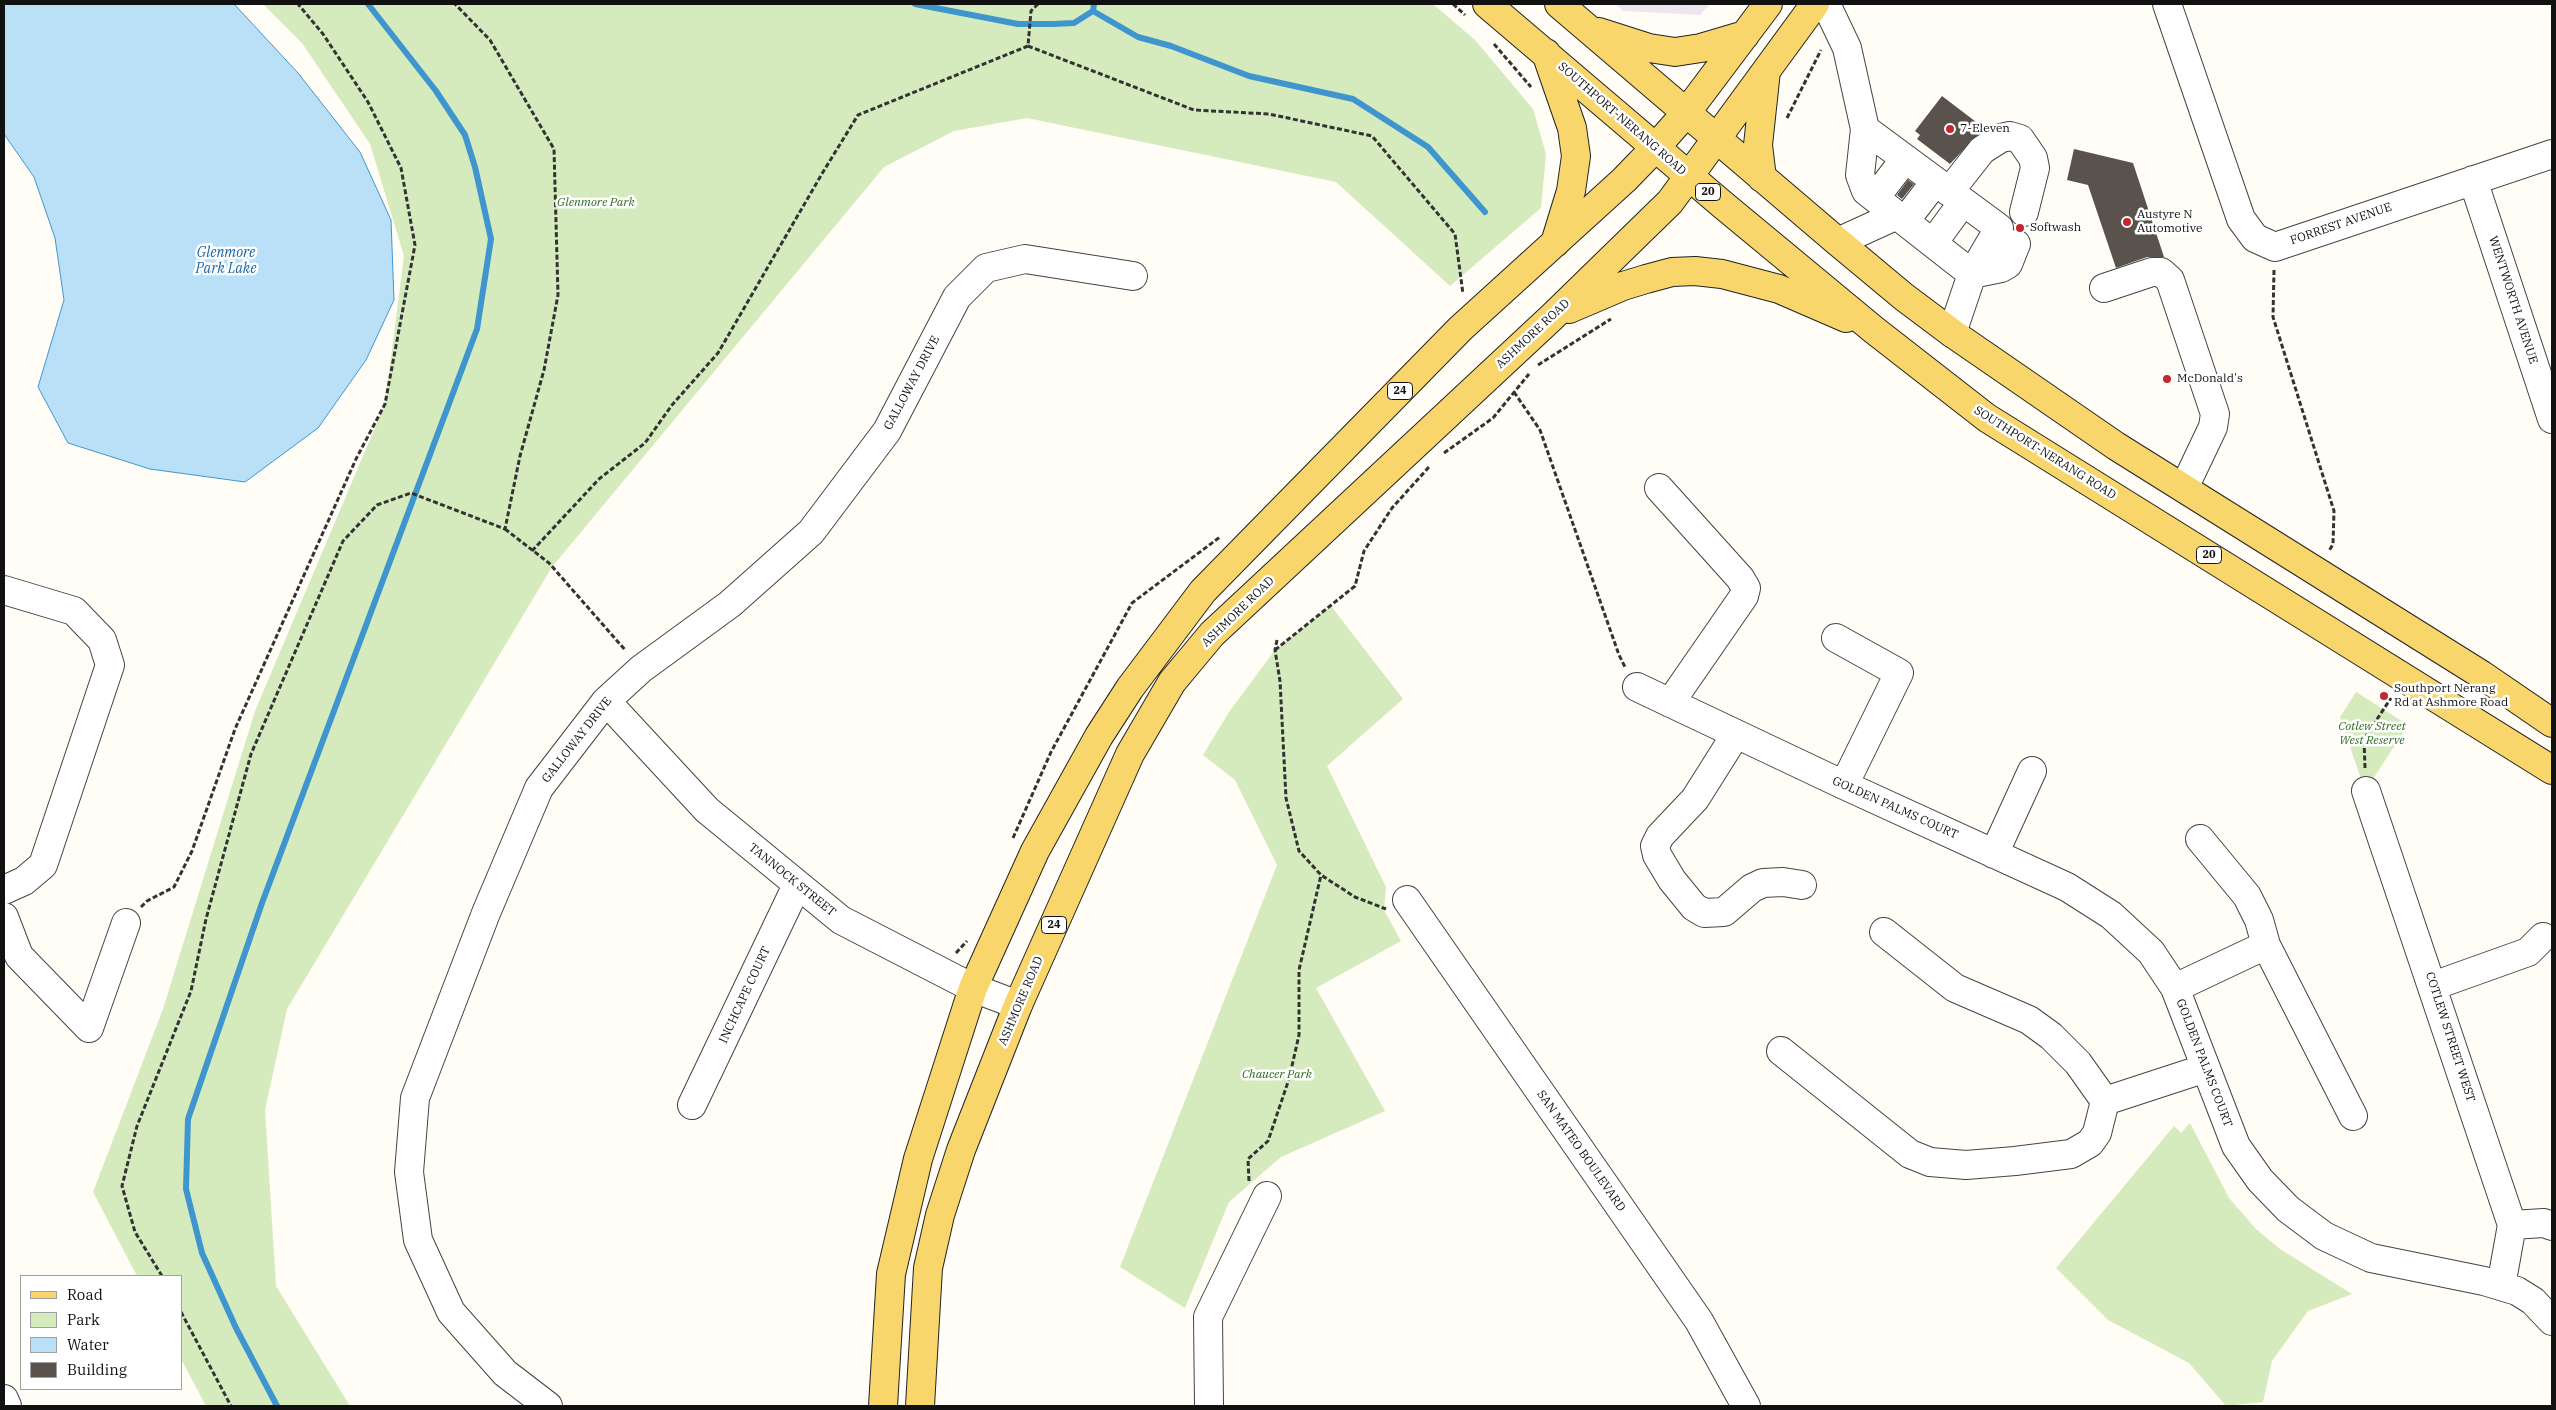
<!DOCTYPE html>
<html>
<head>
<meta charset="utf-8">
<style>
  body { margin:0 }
  #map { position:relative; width:2556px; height:1410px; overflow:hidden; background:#fffdf5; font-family:"IBM Plex Serif",serif }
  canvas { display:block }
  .frame { position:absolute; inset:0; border:5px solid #111; pointer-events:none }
  .legend { position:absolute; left:20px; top:1275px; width:162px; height:115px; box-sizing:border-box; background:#fff; border:1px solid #a0a0a0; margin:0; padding:6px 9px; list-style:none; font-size:15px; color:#111 }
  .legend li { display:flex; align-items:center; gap:10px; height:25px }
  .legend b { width:25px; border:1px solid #a0a0a0 }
</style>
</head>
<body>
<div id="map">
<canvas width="2556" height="1410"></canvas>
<div class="frame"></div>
<ul class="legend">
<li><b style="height:6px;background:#f9d66b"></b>Road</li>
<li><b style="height:14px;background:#d5ebbd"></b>Park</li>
<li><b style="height:14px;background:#b9e0f7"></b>Water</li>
<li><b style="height:14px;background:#5a524d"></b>Building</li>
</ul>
</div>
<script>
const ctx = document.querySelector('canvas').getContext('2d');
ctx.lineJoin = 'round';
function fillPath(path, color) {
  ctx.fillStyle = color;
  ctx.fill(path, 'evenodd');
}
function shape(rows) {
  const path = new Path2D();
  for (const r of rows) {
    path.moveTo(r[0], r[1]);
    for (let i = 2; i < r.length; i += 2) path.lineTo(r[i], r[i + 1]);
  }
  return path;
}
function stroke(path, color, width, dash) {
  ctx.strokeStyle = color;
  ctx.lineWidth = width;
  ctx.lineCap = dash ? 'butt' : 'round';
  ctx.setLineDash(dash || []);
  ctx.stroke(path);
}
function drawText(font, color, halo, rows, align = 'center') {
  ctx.font = font + ' "IBM Plex Serif",serif';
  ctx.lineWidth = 5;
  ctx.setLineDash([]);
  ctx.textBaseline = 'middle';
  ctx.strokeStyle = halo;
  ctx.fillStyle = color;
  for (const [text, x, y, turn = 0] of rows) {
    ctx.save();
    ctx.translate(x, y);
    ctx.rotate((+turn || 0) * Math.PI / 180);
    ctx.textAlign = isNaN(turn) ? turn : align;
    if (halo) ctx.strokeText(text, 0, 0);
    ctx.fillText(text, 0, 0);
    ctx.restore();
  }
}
fillPath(shape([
  [1615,4,1710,4,1700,15,1623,11]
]), '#eee6ef');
fillPath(shape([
  [263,4,1433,4,1475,40,1533,109,1546,154,1541,208,1450,286,1336,182,1027,118,954,131,884,167,552,567,287,1009,265,1110,276,1286,350,1406,206,1406,181,1359,181,1276,137,1276,93,1192,163,1009,255,711,385,404,404,256,370,144,302,43],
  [1331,606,1403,699,1327,766,1386,887,1384,910,1401,941,1316,988,1385,1111,1281,1157,1229,1202,1185,1308,1120,1267,1277,865,1235,780,1203,755,1229,712,1275,650],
  [2356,692,2408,725,2371,782,2363,785,2340,717],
  [2190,1123,2229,1198,2256,1229,2280,1249,2352,1294,2308,1311,2272,1361,2263,1402,2226,1406,2189,1363,2108,1320,2056,1268,2174,1126,2181,1133]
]), '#d5ebbd');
const water = shape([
  [4,4,234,4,298,73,360,152,391,220,394,300,366,360,318,428,245,482,150,469,68,443,38,387,64,300,55,238,34,177,4,134,4,4]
]);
fillPath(water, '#b9e0f7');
stroke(water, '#3f96cf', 1);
stroke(shape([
  [915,4,1018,24,1053,24,1074,23,1093,11,1094,4],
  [1093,11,1138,37,1171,46,1249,76,1353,99,1428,147,1485,212],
  [277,1406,236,1328,202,1253,186,1189,188,1119,262,903,477,329,491,239,475,167,465,135,436,91,368,4]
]), '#3f96cf', 6);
fillPath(shape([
  [1942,96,1984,128,1950,164,1917,139,1920,135,1915,131],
  [2074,149,2133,163,2164,257,2147,257,2116,268,2088,185,2067,180],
  [1908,180,1914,184,1902,199,1897,195]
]), '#5a524d');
const minor = shape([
  [1826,4,1847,48,1865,129,1999,228,1972,274,1952,333],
  [2167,4,2241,219,2255,238,2275,247,2552,154],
  [1865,129,1860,175,1866,191,1972,274,2001,268,2008,264,2016,244],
  [2473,180,2552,419],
  [1949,192,1982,150,2001,138,2010,136,2020,139,2033,158,2035,168,2024,212],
  [1875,198,1905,159],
  [1905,221,1935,182],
  [1838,242,1897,215],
  [1933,243,1963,202],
  [2104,288,2152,272,2161,272,2170,280,2215,414,2213,427,2184,488],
  [1659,488,1740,578,1746,588,1744,596,1670,703],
  [4,590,74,611,102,640,110,665,43,865,24,881,4,890],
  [1836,638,1899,673,1844,785],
  [1637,687,1844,785,2067,887,2111,915,2151,952,2175,988,2236,1146,2260,1180,2288,1209,2324,1236,2371,1258,2484,1281,2517,1291,2533,1301,2552,1321],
  [606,701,707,810,841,920,973,988,1018,1005],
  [1736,734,1695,799,1660,836,1655,846,1657,855,1672,880,1694,907,1704,913,1724,912,1752,888,1763,883,1783,882,1802,885],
  [2366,791,2512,1225,2501,1286],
  [2200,839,2247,896,2259,920,2266,945,2353,1116],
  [1994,854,2032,771],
  [1407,900,1699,1321,1746,1406],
  [4,917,19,956,89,1028,126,923],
  [2433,986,2528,952,2543,937],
  [2175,988,2266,945],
  [1781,1051,1910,1154,1930,1162,1966,1165,2015,1161,2071,1154,2090,1143,2097,1133,2105,1101,2078,1063,2051,1036,2029,1020,1955,988,1884,932],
  [2105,1101,2206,1068],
  [692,1105,797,885],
  [2512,1225,2544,1223,2552,1226],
  [4,1399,7,1406],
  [548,1406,505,1373,451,1312,418,1240,409,1172,415,1098,486,913,539,788,606,701,641,669,730,604,811,532,887,431,957,297,986,268,1025,259,1133,276],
  [1209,1406,1208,1317,1267,1196]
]);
const major = shape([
  [1487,4,1723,205,1874,330,1987,418,2552,770],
  [1559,4,1838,242,1904,297,1952,333,2116,446,2482,675,2552,723],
  [1599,32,1649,48,1675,52,1701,48,1745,35],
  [1546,53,1572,128,1576,156,1571,191,1555,243],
  [1762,178,1758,145,1766,71],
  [1569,309,1623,286,1646,279,1672,272,1695,271,1722,274,1779,289,1846,318],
  [883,1406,891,1274,918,1159,973,988,1035,851,1099,736,1130,688,1203,591,1461,328,1624,180,1656,147,1686,113,1768,4],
  [920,1406,928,1268,940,1215,961,1150,1018,1005,1130,754,1172,682,1212,634,1552,317,1670,202,1815,4]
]);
stroke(minor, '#444', 30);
stroke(major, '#222', 30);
stroke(shape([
  [1038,4,1031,11,1028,46,1194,110,1269,114,1372,136,1455,234,1463,294],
  [1453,4,1465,15],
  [1494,44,1531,87],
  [1787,118,1821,50],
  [2274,270,2273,317,2334,511,2333,544,2329,551],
  [1538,365,1611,319],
  [1514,392,1540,430,1619,655,1625,667],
  [1444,453,1493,418,1529,374],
  [505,529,549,563,626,651],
  [532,551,599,479,645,443,672,405,718,353,823,172,858,115,1028,46],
  [1277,640,1275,650,1280,681,1286,798,1299,851,1321,875,1355,897,1386,909],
  [1275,650,1355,586,1364,551,1392,508,1429,467],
  [2365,768,2364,739,2391,698],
  [1013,838,1051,752,1132,603,1220,537],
  [141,907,147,901,174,887,192,851,235,729,356,459,385,404,415,245,401,168,368,102,323,34,298,4],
  [956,953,967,941],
  [1249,1181,1248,1159,1268,1141,1289,1079,1299,1035,1299,970,1321,875],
  [162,1276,135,1232,122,1186,137,1126,191,991,206,919,251,754,343,541,377,505,411,493,505,529,520,456,544,370,558,295,554,149,490,40,455,4],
  [181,1312,231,1406]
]), '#333', 3, [5, 2.5]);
stroke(minor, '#fff', 28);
stroke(major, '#f9d66b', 28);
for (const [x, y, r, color] of [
  [1950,129,5,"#c4262e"],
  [2127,222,5,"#c4262e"],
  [2020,228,5,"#c4262e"],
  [2167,379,5,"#c4262e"],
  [2384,696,5,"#c4262e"]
]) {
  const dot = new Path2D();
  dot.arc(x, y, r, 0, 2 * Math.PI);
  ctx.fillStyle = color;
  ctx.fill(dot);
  stroke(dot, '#fff', 2);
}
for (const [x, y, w] of [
  [1708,192,25],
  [1400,391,25],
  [2209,555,25],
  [1054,925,25]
]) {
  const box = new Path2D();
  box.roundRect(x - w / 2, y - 8.5, w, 17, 4);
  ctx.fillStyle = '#fff';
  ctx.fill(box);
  stroke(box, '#111', 1);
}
drawText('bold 11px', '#111', null, [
  ["20",1708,192],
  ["24",1400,391],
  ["20",2209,555],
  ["24",1054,925]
]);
drawText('12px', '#111', '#fff', [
  ["SOUTHPORT-NERANG ROAD",1622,119,41],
  ["FORREST AVENUE",2341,224,-19],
  ["WENTWORTH AVENUE",2513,300,72],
  ["ASHMORE ROAD",1533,334,-43],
  ["GALLOWAY DRIVE",912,383,-62],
  ["SOUTHPORT-NERANG ROAD",2045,453,32],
  ["ASHMORE ROAD",1238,612,-44],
  ["GALLOWAY DRIVE",577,740,-52],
  ["GOLDEN PALMS COURT",1895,808,24],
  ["TANNOCK STREET",792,880,39],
  ["INCHCAPE COURT",745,995,-65],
  ["ASHMORE ROAD",1021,1001,-67],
  ["COTLEW STREET WEST",2450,1037,72],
  ["GOLDEN PALMS COURT",2204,1063,69],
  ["SAN MATEO BOULEVARD",1581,1151,55]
]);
drawText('12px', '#111', '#fff', [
  ["7-Eleven",1960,129],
  ["Austyre N",2137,215],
  ["Automotive",2137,229],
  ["Softwash",2030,228],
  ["McDonald's",2177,379],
  ["Southport Nerang",2394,689],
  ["Rd at Ashmore Road",2394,703]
], 'left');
drawText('italic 12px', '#2f6b1f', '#fff', [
  ["Glenmore Park",596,203],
  ["Cotlew Street",2372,727],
  ["West Reserve",2372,741],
  ["Chaucer Park",1277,1075]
]);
drawText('italic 14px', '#1768a6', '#fff', [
  ["Glenmore",226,253],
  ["Park Lake",226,269]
]);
</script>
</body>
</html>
